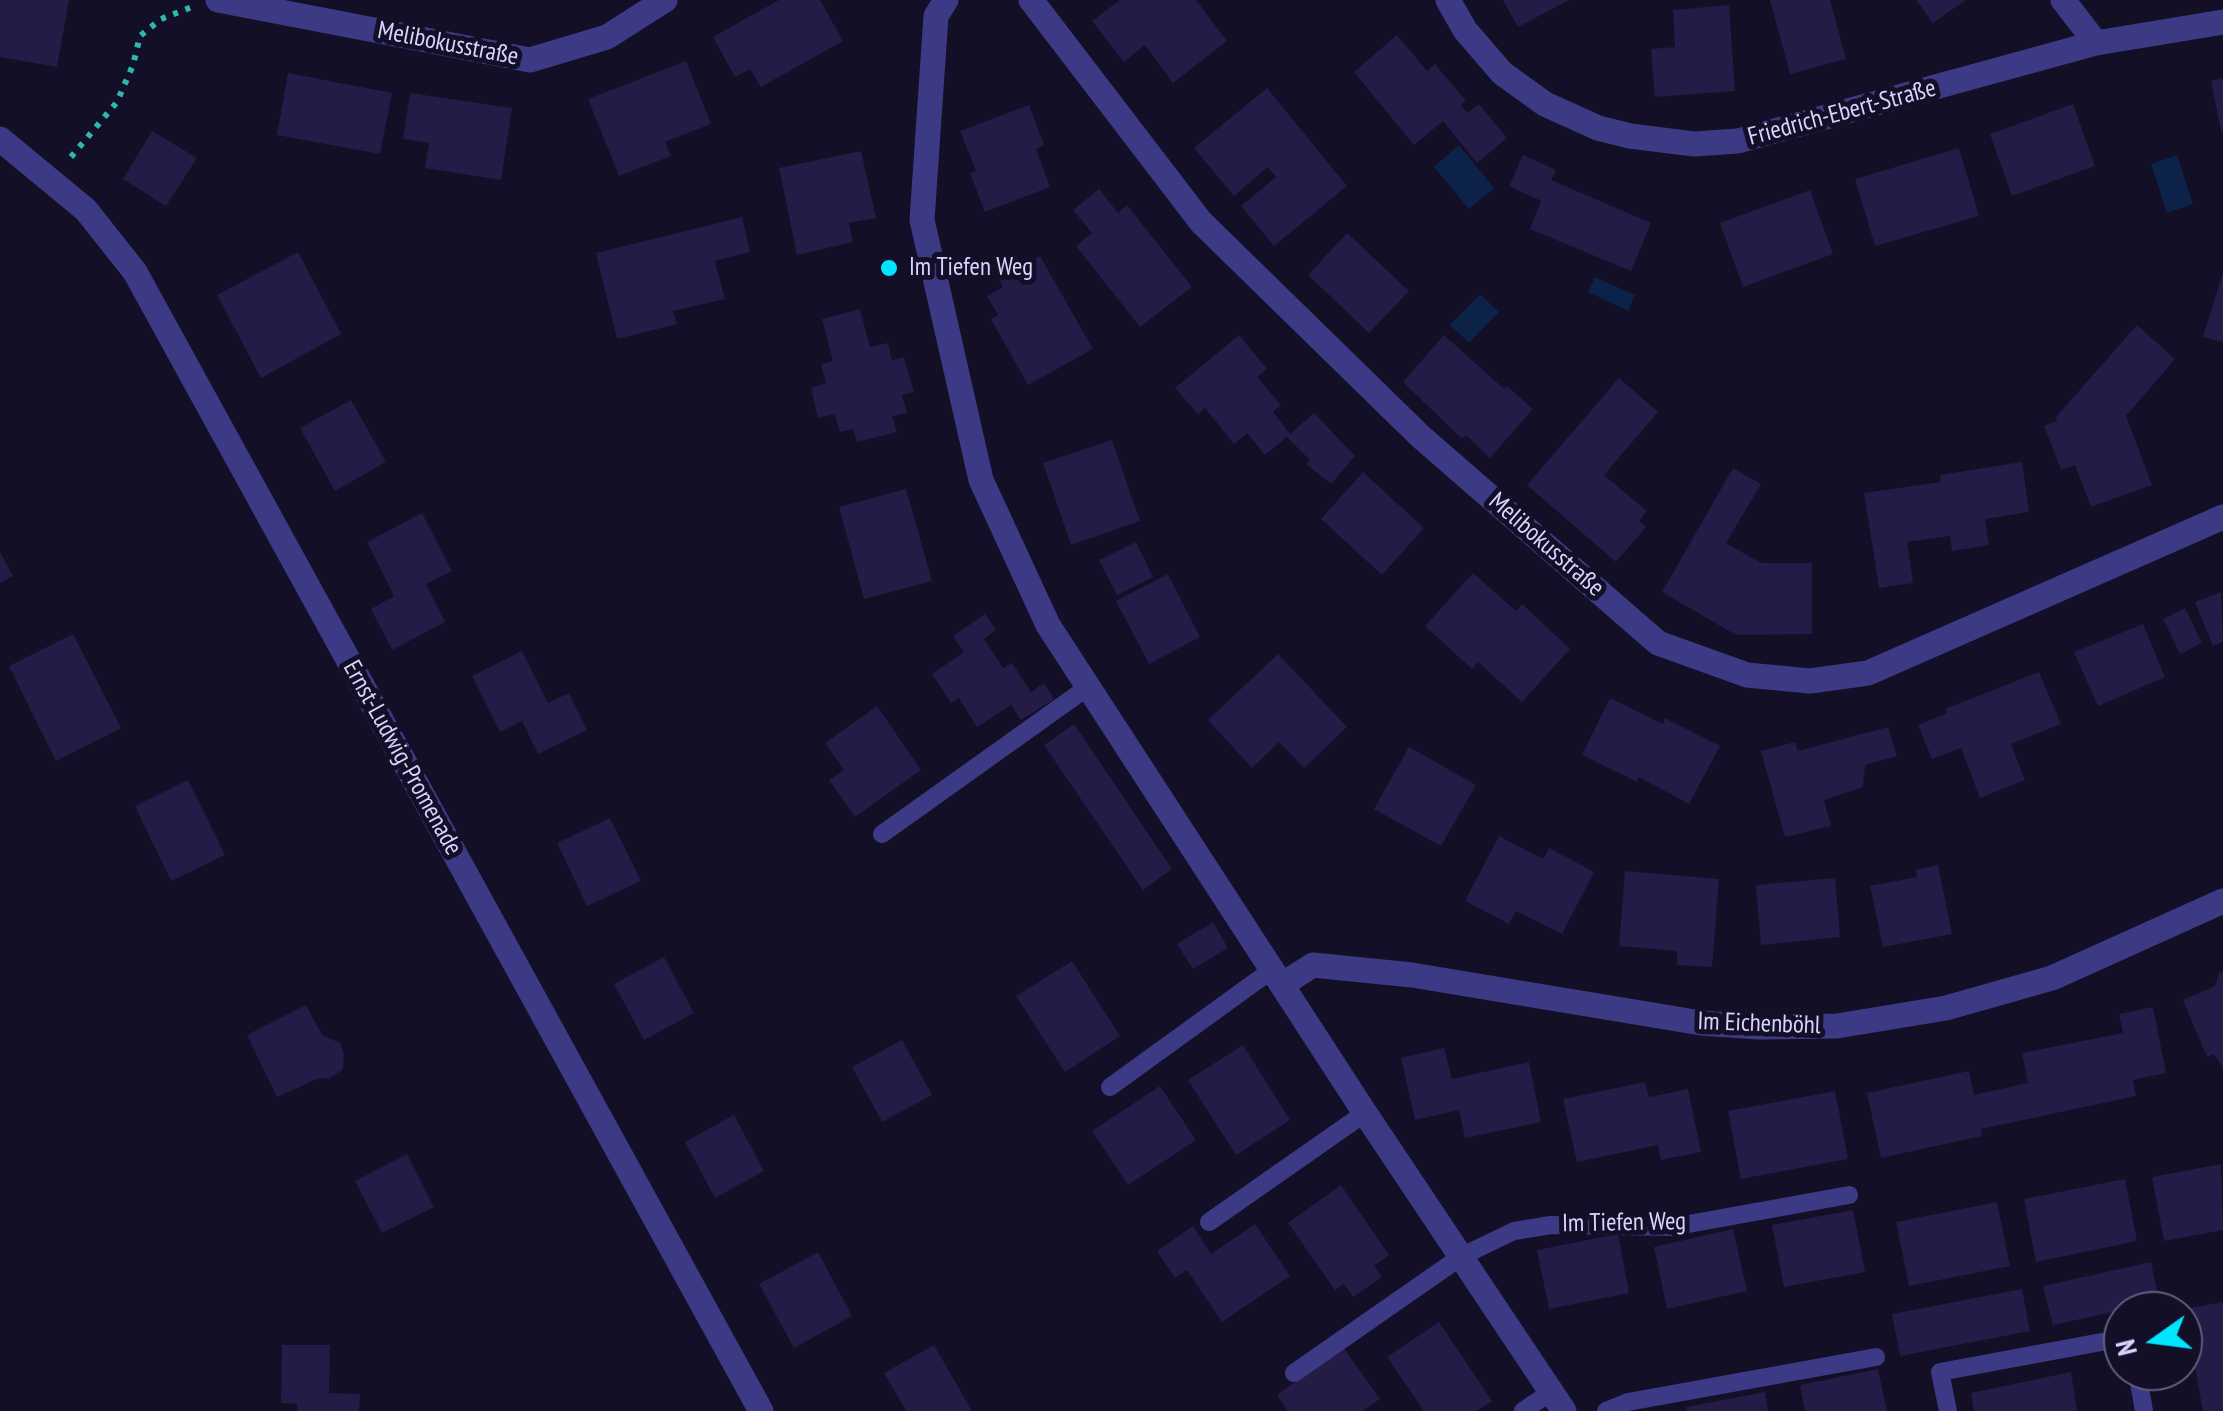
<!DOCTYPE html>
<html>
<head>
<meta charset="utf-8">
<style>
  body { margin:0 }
  #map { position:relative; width:2223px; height:1411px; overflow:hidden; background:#130f26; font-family:"PT Sans Narrow",sans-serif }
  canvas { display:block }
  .north { position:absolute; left:2103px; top:1291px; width:100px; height:100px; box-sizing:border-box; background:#130f26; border:2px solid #625e7d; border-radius:50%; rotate:256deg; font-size:28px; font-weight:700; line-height:40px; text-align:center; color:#d9d4ff }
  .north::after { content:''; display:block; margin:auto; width:35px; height:45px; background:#00e5ff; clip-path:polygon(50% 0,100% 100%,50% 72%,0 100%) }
</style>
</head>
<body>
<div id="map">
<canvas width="2223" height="1411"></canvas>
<div class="north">N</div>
</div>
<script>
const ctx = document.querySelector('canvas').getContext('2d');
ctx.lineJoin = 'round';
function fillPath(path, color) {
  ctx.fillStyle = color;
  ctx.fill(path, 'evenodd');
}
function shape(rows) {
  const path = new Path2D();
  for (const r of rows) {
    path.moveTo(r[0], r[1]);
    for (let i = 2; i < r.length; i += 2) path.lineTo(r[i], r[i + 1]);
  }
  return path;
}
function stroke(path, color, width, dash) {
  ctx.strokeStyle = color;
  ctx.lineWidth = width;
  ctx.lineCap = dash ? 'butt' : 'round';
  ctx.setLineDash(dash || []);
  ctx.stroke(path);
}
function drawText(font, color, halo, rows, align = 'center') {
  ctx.font = font + ' "PT Sans Narrow",sans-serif';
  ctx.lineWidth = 10;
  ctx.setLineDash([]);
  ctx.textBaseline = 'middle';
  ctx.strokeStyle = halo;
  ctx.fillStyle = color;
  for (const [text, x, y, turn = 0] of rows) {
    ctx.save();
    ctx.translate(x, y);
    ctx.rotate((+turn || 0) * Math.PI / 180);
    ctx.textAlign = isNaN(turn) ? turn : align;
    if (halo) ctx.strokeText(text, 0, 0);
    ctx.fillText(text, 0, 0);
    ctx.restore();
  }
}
fillPath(shape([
  [1459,145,1494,188,1469,209,1434,167],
  [2177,155,2193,204,2167,213,2151,164],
  [1595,277,1635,295,1628,311,1588,292],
  [1480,294,1499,312,1469,343,1450,325]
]), '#0c2248');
fillPath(shape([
  [0,0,69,0,57,67,0,57],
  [779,0,820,0,843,41,761,87,750,69,735,77,713,37],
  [1120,0,1196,0,1227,41,1173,83,1145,45,1124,62,1092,21],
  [1503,0,1569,0,1518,27],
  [1770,0,1830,0,1846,59,1790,74],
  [1916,0,1966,0,1933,23],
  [1729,5,1735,91,1655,97,1651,49,1675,47,1673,10],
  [1397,35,1427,71,1435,64,1466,101,1461,105,1467,113,1479,104,1507,138,1477,163,1443,121,1414,145,1354,72],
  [686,61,711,124,665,142,671,156,619,176,588,99],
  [288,73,392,93,380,154,277,135],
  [2223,78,2223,132,2221,132,2211,81],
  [1267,88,1347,186,1274,246,1241,206,1276,177,1268,167,1234,196,1194,148],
  [410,93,512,108,501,180,425,168,429,143,403,139],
  [2073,104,2095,166,2012,196,1990,134],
  [1029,105,1044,145,1036,149,1050,187,985,212,970,173,976,171,960,131],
  [152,131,197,158,166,206,123,179],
  [1959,148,1979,216,1875,246,1855,179],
  [861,151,876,218,849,223,853,242,797,255,779,168],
  [1523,155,1556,170,1551,180,1651,223,1631,271,1530,229,1541,201,1509,186],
  [1099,189,1118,213,1127,205,1192,287,1140,327,1076,246,1092,233,1073,210],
  [1810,190,1833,254,1743,287,1720,223],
  [742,217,750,252,715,261,725,299,673,311,677,324,617,339,596,253],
  [1347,233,1409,291,1369,333,1308,275],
  [298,252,341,334,261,378,217,295],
  [1040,256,1093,349,1028,385,991,319,998,315,987,296,1003,287,999,279],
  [2223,272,2223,342,2203,337],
  [860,309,870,347,888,343,892,360,904,357,914,392,902,395,907,413,892,416,897,432,857,442,853,429,840,432,835,414,818,418,811,388,826,383,821,364,833,361,822,319],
  [2137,325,2175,359,2126,416,2152,485,2091,507,2075,465,2061,470,2044,426,2057,421,2056,417],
  [1239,335,1267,369,1257,377,1281,405,1273,412,1290,434,1314,413,1355,456,1331,484,1306,464,1310,460,1287,437,1265,455,1247,433,1234,444,1205,408,1198,414,1175,388],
  [1444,335,1504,389,1507,386,1533,409,1490,458,1466,435,1462,439,1403,382],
  [1619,378,1658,412,1604,475,1647,511,1639,521,1646,527,1616,562,1527,485],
  [351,400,386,462,335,491,300,428],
  [1112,440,1140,521,1071,545,1043,463],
  [2022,462,2029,512,1985,519,1989,545,1952,551,1950,536,1907,542,1913,583,1879,588,1864,493,1941,482,1940,475],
  [1733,468,1761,484,1726,543,1761,563,1812,563,1812,634,1736,635,1662,592],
  [1363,472,1424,528,1382,575,1321,519],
  [906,489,932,581,864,599,839,507],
  [422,513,452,571,426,584,445,622,392,650,371,609,394,596,367,542],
  [1136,542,1153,577,1117,595,1099,560],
  [0,552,13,576,0,583],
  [1473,573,1516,611,1522,604,1570,649,1522,702,1478,662,1472,669,1425,626],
  [1168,574,1200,637,1149,664,1116,601],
  [2221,592,2223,642,2213,646,2195,602],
  [2185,608,2202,643,2180,654,2163,619],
  [985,614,996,630,984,639,1003,668,1012,663,1031,692,1044,683,1054,699,1021,720,1011,705,977,727,959,698,951,703,932,674,964,652,953,636],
  [2143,624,2165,677,2098,706,2074,652],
  [73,634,121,728,56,761,9,666],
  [522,651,548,703,569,693,587,730,538,754,522,721,500,732,472,676],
  [1278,654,1347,727,1304,768,1279,742,1252,768,1208,720],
  [2039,672,2061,724,2011,744,2025,780,1980,798,1961,748,1932,759,1918,725,1947,713,1945,709],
  [1610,698,1663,724,1665,718,1720,746,1689,804,1639,777,1637,782,1582,755],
  [877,706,921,770,855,817,829,780,844,770,825,743],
  [1074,724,1172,869,1143,890,1044,745],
  [1888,727,1897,756,1865,765,1863,787,1824,800,1831,826,1785,837,1761,751,1795,742,1798,751],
  [1409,747,1476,785,1441,846,1374,809],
  [188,780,225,855,171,881,135,806],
  [610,818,641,881,587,906,557,843],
  [1499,836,1543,859,1549,848,1594,872,1562,934,1516,911,1509,924,1465,901],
  [1938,865,1952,934,1883,947,1870,886,1917,877,1916,870],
  [1625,871,1719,879,1712,967,1677,965,1677,951,1619,946],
  [1835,878,1840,937,1761,945,1756,885],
  [1213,922,1228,948,1193,969,1177,944],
  [664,957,694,1013,644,1040,614,984],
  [1072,961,1120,1036,1065,1072,1016,996],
  [2223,971,2223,1068,2214,1054,2207,1057,2183,1000,2215,986,2219,973],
  [306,1005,322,1035,340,1043,344,1054,343,1069,329,1079,319,1078,277,1097,247,1035],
  [2153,1007,2166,1073,2133,1080,2136,1096,1981,1129,1982,1136,1881,1158,1867,1093,1969,1071,1974,1095,2028,1083,2022,1053,2123,1033,2119,1014],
  [902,1040,932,1095,882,1122,852,1067],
  [1243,1045,1290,1120,1236,1155,1188,1080],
  [1444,1048,1452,1079,1529,1062,1541,1122,1465,1138,1459,1110,1415,1120,1401,1058],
  [1645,1082,1649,1097,1688,1089,1701,1152,1661,1160,1658,1145,1577,1162,1563,1099],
  [1160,1086,1196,1140,1128,1185,1092,1131],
  [1835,1091,1848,1159,1741,1179,1728,1111],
  [734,1115,764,1171,715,1198,685,1142],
  [407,1154,434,1207,382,1233,355,1181],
  [2221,1164,2223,1230,2164,1241,2152,1177],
  [2125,1179,2137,1241,2036,1262,2024,1199],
  [1341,1185,1389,1255,1374,1266,1382,1277,1353,1297,1344,1284,1335,1290,1288,1223],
  [1997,1202,2010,1266,1909,1286,1896,1222],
  [1853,1210,1865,1272,1784,1287,1772,1225],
  [1255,1224,1290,1276,1222,1322,1187,1270,1175,1278,1157,1251,1193,1226,1211,1254],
  [1733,1229,1747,1291,1667,1309,1654,1247],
  [1618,1234,1629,1293,1549,1309,1537,1250],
  [818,1252,852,1316,794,1348,759,1284],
  [2151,1262,2159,1302,2053,1325,2043,1286],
  [2022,1289,2030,1331,1900,1356,1892,1314],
  [2223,1302,2223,1411,2203,1411,2184,1309],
  [1439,1322,1492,1401,1477,1411,1424,1411,1387,1357],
  [282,1345,330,1345,329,1393,360,1394,359,1411,297,1411,297,1404,281,1403],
  [934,1345,972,1411,906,1411,884,1373],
  [1343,1347,1380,1399,1363,1411,1288,1411,1277,1395],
  [1878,1369,1887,1411,1805,1411,1800,1385],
  [2071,1372,2077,1411,1974,1411,1971,1393],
  [1765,1392,1768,1411,1687,1411,1686,1407]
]), '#241b47');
stroke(shape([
  [71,157,117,102,133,65,140,36,161,19,192,7]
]), '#2fb8b0', 6, [5, 8]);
stroke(shape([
  [882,834,1088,687],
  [1110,1087,1273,969],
  [1209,1222,1365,1113],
  [2137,1371,2144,1411],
  [1294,1373,1462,1256,1514,1231,1551,1225,1672,1227,1849,1195],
  [1523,1411,1551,1392],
  [1606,1411,1628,1402,1876,1357],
  [1948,1411,1940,1372,2123,1338]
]), '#3d3a85', 18);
stroke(shape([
  [218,0,530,60,607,37,665,0],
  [946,0,936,16,922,220,981,480,1048,625,1365,1113,1564,1411],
  [1031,0,1201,222,1420,436,1658,643,1747,675,1810,681,1868,673,2223,517],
  [1448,0,1465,30,1502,73,1545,104,1598,128,1630,136,1694,144,1738,141,2096,43,2223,22],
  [2063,0,2096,43],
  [0,139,86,210,135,272,761,1411],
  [1283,984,1313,965,1412,975,1701,1023,1759,1027,1837,1026,1946,1008,2052,978,2223,901]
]), '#3d3a85', 25);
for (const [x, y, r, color] of [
  [889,268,10,"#00e5ff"]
]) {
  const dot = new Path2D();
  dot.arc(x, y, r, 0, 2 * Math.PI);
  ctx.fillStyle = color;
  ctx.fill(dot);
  stroke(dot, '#130f26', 4);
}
drawText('25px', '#d9d4ff', '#130f26', [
  ["Melibokusstraße",448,44,11],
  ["Friedrich-Ebert-Straße",1842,113,-15],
  ["Melibokusstraße",1546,545,41],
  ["Ernst-Ludwig-Promenade",402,758,61],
  ["Im Eichenböhl",1759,1024,2],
  ["Im Tiefen Weg",1624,1223,-1]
]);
drawText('25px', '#d9d4ff', '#130f26', [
  ["Im Tiefen Weg",909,268]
], 'left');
</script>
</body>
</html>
